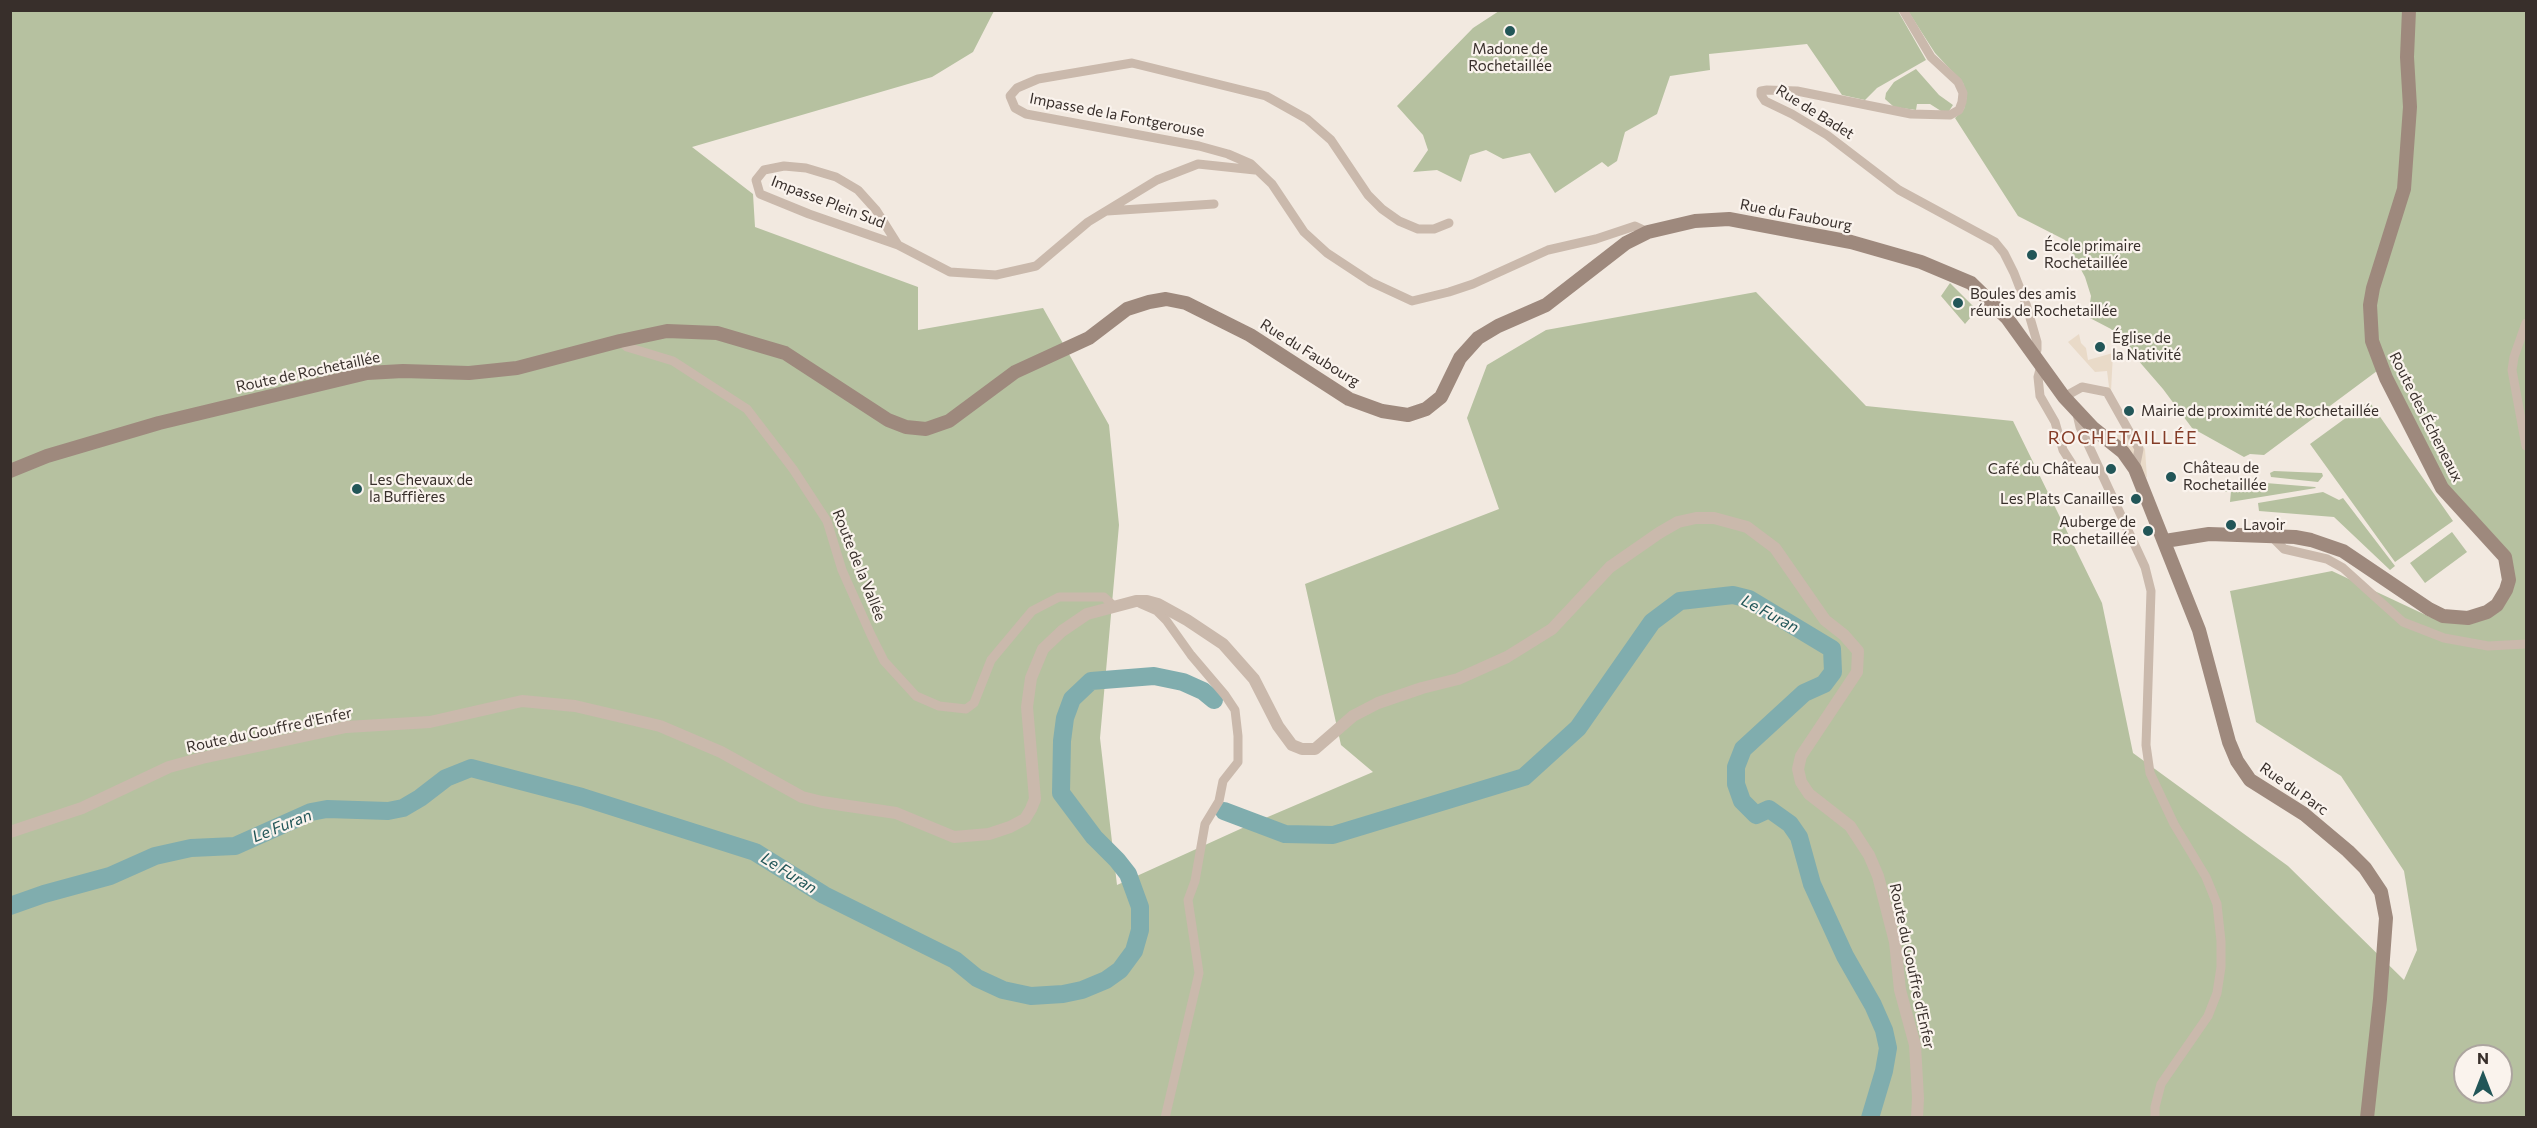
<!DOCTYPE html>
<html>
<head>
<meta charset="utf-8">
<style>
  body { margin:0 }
  #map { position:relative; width:2537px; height:1128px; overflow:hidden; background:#f2e9e0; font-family:Commissioner,sans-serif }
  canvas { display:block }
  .frame { position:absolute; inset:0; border:12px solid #382f2b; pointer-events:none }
  .north { position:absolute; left:2453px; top:1044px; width:60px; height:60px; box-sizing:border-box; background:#faf3ed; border:2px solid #aca59f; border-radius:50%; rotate:0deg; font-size:16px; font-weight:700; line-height:24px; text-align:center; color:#382f2b }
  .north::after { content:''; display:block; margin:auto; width:21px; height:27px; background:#225658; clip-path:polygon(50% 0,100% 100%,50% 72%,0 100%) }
</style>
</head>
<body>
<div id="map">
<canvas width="2537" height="1128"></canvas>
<div class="frame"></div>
<div class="north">N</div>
</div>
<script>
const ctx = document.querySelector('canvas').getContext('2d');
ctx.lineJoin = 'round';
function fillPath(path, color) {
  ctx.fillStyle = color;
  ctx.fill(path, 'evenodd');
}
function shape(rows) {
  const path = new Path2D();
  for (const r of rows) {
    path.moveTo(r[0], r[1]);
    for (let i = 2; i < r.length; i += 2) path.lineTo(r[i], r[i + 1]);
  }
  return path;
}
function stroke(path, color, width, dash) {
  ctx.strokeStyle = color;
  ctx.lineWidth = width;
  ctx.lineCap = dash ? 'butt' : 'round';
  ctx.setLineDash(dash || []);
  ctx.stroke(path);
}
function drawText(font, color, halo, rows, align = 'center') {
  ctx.font = font + ' Commissioner,sans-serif';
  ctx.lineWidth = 4.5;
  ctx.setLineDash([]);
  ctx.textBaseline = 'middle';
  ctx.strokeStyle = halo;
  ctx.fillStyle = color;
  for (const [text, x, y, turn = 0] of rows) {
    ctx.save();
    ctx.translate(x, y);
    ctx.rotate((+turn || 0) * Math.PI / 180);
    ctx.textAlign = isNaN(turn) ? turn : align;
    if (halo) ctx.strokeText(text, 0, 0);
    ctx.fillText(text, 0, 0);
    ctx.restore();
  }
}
fillPath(shape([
  [10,11,994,11,973,52,932,77,692,147,753,194,755,227,918,287,918,330,1043,308,1109,425,1119,525,1100,738,1117,885,1249,825,1373,772,1341,745,1305,584,1499,509,1467,418,1487,365,1546,330,1756,292,1866,406,2013,421,2102,603,2133,753,2288,866,2404,980,2417,950,2404,871,2341,776,2256,722,2230,591,2332,571,2430,617,2471,622,2500,611,2515,576,2446,493,2381,368,2264,455,2250,454,2244,457,2192,428,2163,389,2111,329,2088,317,2091,296,2085,277,2065,240,2018,216,1955,118,1964,109,1967,95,1963,83,1935,53,1908,11,2526,11,2526,1117,11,1117],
  [2465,1056,2501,1056,2501,1092,2465,1092],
  [1499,11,1898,11,1926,60,1877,88,1865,100,1842,95,1807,44,1709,54,1710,70,1670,76,1657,114,1625,132,1617,161,1608,167,1602,162,1555,193,1530,153,1503,159,1486,150,1470,155,1461,182,1437,170,1413,172,1428,150,1423,135,1397,106,1473,28],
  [1916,69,1939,95,1953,105,1949,111,1941,111,1930,104,1917,104,1916,110,1894,107,1885,99,1886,93,1894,82],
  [1950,283,1977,310,1965,324,1941,296],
  [2369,401,2453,521,2395,562,2310,444],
  [2274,471,2322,473,2323,476,2318,482,2271,477,2270,473],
  [2241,481,2315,487,2316,488,2230,502,2231,491,2225,492,2224,484],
  [2323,492,2339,500,2343,498,2395,566,2390,570,2334,517,2259,511,2258,503],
  [2452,532,2467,552,2425,583,2410,563]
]), '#b6c1a0');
fillPath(shape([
  [2079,334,2081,343,2086,348,2088,360,2113,353,2111,391,2098,388,2109,387,2107,371,2095,372,2068,342],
  [2127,423,2145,449,2147,478,2130,455,2112,440]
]), '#e9dac8');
stroke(shape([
  [1224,811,1285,834,1333,835,1524,777,1578,728,1652,622,1680,601,1733,595,1749,599,1832,649,1833,672,1824,684,1804,693,1743,749,1736,767,1736,784,1742,801,1756,815,1769,809,1790,824,1799,837,1812,884,1845,956,1873,1005,1884,1030,1888,1048,1884,1071,1870,1118],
  [10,906,44,894,110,876,155,856,191,848,235,846,311,812,327,809,388,811,403,808,420,798,446,778,471,768,582,797,755,852,824,895,955,960,977,978,1003,990,1031,996,1063,994,1082,990,1106,980,1120,970,1134,951,1140,930,1140,907,1128,874,1117,860,1094,837,1061,793,1062,741,1065,718,1072,699,1091,681,1154,676,1183,682,1203,691,1214,700]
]), '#80adae', 18);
stroke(shape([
  [1903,10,1931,57,1958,82,1963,93,1962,102,1959,110,1950,115,1911,114,1797,91,1767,90,1761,91,1761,95,1765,101,1792,114,1827,135,1899,190,1995,242,2004,253,2014,273,2026,304,2037,342,2037,350,2033,354],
  [1107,211,1214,204],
  [1449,223,1434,229,1418,229,1399,221,1382,209,1368,195,1331,140,1307,119,1266,96,1132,63,1038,79,1017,88,1010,96,1015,108,1026,114,1199,146,1228,154,1251,164,1272,184,1304,232,1327,253,1371,282,1412,301,1449,292,1473,284,1548,250,1596,239,1635,226,1648,232],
  [898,245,876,210,858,190,836,177,806,168,784,166,764,170,756,180,760,194,809,214,898,245,950,272,996,275,1036,266,1088,222,1157,180,1198,164,1255,170],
  [2526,323,2514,357,2512,370,2526,446],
  [620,341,627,347,673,361,747,409,793,469,827,521,842,570,871,635,884,661,916,696,939,706,966,709,974,703,991,660,1032,611,1059,597,1104,597,1115,607],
  [2041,366,2038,377,2040,396,2055,422,2063,450,2072,464],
  [2064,397,2082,387,2107,392,2139,449,2135,469],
  [2077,414,2080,427,2145,567,2151,591,2146,745,2150,773,2174,824,2206,877,2217,904,2221,941,2221,967,2217,993,2208,1016,2161,1084,2155,1107,2155,1118],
  [2271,536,2284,549,2327,559,2343,568,2403,622,2444,638,2488,646,2526,644],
  [1141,604,1157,611,1166,620,1191,655,1225,695,1235,710,1238,736,1238,762,1223,781,1219,801,1205,824,1195,881,1188,900,1199,973,1165,1118]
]), '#cab9ac', 9);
stroke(shape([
  [10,832,82,808,169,767,202,758,346,727,430,722,522,701,575,706,660,726,721,752,802,797,822,802,896,813,954,837,989,834,1010,827,1025,819,1031,809,1035,799,1027,707,1031,678,1043,649,1062,631,1087,614,1136,601,1147,601,1158,604,1187,620,1223,644,1254,679,1278,726,1292,745,1302,749,1315,749,1353,716,1378,703,1422,688,1458,679,1507,657,1552,629,1610,567,1659,533,1678,522,1696,518,1714,518,1747,527,1775,548,1825,620,1844,635,1858,651,1857,672,1801,756,1798,769,1801,782,1809,794,1850,826,1869,855,1878,876,1895,942,1900,990,1915,1045,1918,1098,1917,1118]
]), '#cab9ac', 12);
stroke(shape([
  [10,471,47,456,159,423,367,373,403,371,469,373,517,368,620,341,667,331,717,333,785,353,888,420,906,427,926,429,949,421,1015,372,1089,338,1127,309,1149,302,1166,299,1186,303,1250,335,1349,399,1382,411,1408,415,1426,409,1441,397,1460,358,1478,338,1498,326,1546,305,1626,243,1648,232,1695,221,1729,219,1851,242,1921,262,1971,283,2007,318,2064,397,2093,428,2123,452,2135,469,2199,630,2229,742,2237,761,2250,780,2304,814,2348,851,2365,868,2381,892,2386,918,2380,999,2367,1118],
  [2165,541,2209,534,2295,537,2311,540,2343,551,2429,609,2443,616,2468,618,2487,612,2497,605,2506,590,2509,580,2505,557,2442,488,2386,378,2372,341,2370,305,2373,288,2404,189,2410,107,2407,57,2409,10]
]), '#9e897d', 14);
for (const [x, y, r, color] of [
  [1510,31,6,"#225658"],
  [2032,255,6,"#225658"],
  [1958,303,6,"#225658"],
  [2100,347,6,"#225658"],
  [2129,411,6,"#225658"],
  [2111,469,6,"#225658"],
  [2171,477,6,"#225658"],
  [357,489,6,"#225658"],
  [2136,499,6,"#225658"],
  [2231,525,6,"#225658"],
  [2148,531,6,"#225658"]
]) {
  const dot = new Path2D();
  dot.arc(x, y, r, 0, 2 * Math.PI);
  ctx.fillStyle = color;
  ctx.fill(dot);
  stroke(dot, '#faf3ed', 2);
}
drawText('15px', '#382f2b', '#faf3ed', [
  ["Madone de",1510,49,"center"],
  ["Rochetaillée",1510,66,"center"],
  ["École primaire",2044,246],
  ["Rochetaillée",2044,263],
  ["Boules des amis",1970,294],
  ["réunis de Rochetaillée",1970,311],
  ["Église de",2112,338],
  ["la Nativité",2112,355],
  ["Mairie de proximité de Rochetaillée",2141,411],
  ["Château de",2183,468],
  ["Rochetaillée",2183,485],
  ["Café du Château",2099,469,"right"],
  ["Les Chevaux de",369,480],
  ["la Buffières",369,497],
  ["Les Plats Canailles",2124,499,"right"],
  ["Auberge de",2136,522,"right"],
  ["Rochetaillée",2136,539,"right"],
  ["Lavoir",2243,525]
], 'left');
drawText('15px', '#382f2b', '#faf3ed', [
  ["Rue de Badet",1815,112,32],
  ["Impasse de la Fontgerouse",1117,115,11],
  ["Impasse Plein Sud",828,202,21],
  ["Rue du Faubourg",1796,215,11],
  ["Rue du Faubourg",1310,353,32],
  ["Route de Rochetaillée",308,372,-12],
  ["Route des Écheneaux",2426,417,63],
  ["Route de la Vallée",859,565,68],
  ["Route du Gouffre d'Enfer",269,730,-12],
  ["Rue du Parc",2294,789,35],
  ["Route du Gouffre d'Enfer",1912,966,78]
]);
drawText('italic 16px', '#225658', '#faf3ed', [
  ["Le Furan",1770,614,28],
  ["Le Furan",282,826,-22],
  ["Le Furan",789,873,32]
]);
ctx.letterSpacing = '1.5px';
drawText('18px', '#843c27', '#faf3ed', [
  ["ROCHETAILLÉE",2123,438]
]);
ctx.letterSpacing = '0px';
</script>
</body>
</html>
